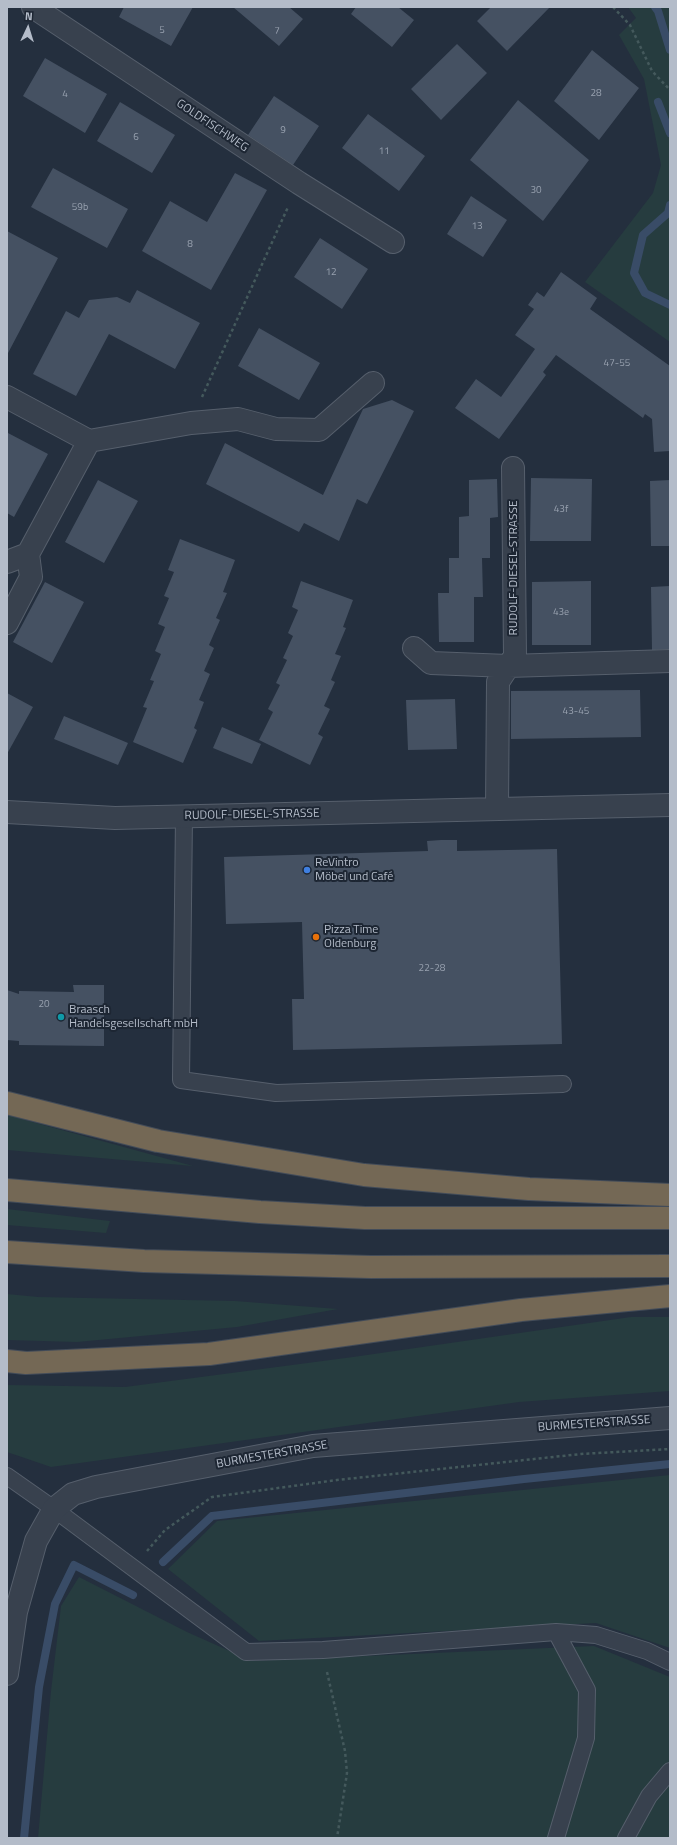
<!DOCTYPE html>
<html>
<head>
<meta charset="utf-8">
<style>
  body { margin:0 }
  #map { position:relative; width:677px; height:1845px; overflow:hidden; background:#242f3e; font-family:"Titillium Web",sans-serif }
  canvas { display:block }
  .frame { position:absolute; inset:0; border:8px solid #b4bcc9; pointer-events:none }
  .north { position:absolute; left:8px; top:8px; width:40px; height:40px; -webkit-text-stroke:3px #1d2633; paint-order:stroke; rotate:4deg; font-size:11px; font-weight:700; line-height:16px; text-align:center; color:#b4bcc9 }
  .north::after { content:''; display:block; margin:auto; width:14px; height:18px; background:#b4bcc9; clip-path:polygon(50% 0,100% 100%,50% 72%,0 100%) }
</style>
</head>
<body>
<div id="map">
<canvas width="677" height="1845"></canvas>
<div class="frame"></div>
<div class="north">N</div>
</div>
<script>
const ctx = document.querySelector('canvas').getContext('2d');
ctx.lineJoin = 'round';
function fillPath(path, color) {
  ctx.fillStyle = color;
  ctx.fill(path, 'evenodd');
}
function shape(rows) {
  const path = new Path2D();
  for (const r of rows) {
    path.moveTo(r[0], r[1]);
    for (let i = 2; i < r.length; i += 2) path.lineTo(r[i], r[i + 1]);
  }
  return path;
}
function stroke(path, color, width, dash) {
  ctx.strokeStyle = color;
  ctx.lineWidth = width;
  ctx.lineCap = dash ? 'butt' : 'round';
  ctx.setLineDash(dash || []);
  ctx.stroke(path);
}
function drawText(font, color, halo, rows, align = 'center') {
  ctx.font = font + ' "Titillium Web",sans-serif';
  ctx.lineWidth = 4;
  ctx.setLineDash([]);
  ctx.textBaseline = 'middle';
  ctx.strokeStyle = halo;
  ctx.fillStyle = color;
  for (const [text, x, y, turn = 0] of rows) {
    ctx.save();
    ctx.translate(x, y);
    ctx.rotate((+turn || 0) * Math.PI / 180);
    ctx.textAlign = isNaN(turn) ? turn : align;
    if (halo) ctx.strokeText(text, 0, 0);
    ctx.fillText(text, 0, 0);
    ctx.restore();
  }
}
fillPath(shape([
  [628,7,670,7,670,342,585,282,653,193,661,165,644,79,619,35,636,18],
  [7,1115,193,1166,7,1150],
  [7,1209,110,1221,106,1233,7,1225],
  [7,1294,38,1297,235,1301,338,1309,237,1327,77,1342,7,1340],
  [631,1317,670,1317,670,1391,519,1402,51,1467,7,1452,7,1385,125,1387,353,1357],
  [670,1475,670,1648,596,1623,259,1641,168,1569,217,1521],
  [79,1577,187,1632,252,1661,594,1646,670,1677,670,1838,38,1838,51,1691,61,1606]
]), '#263c3f');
stroke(shape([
  [655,7,658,11,670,50],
  [658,102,670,133],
  [670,205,668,213,643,235,634,273,645,293,670,305],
  [163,1562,212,1516,524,1479,670,1464],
  [24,1838,39,1687,55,1604,74,1565,133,1595]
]), '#394c67', 8);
fillPath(shape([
  [124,7,193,7,171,46,119,17],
  [233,7,289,7,303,19,279,46],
  [356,7,398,7,414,20,392,47,351,14],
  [491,7,550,7,507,51,477,21],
  [457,44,487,73,441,120,411,89],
  [592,50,639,88,599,140,554,101],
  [45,58,107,94,85,133,23,96],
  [274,96,319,126,293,165,248,135],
  [518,100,589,160,543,221,470,160],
  [120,102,175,135,152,173,97,141],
  [368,114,425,156,399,191,342,148],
  [53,168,128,209,107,248,31,207],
  [235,173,267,190,211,290,142,251,170,201,207,222],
  [471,196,507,220,483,257,447,234],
  [7,231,58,258,7,355],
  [320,238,368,269,342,309,294,277],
  [561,272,597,298,590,309,670,366,670,451,654,452,652,419,645,414,643,418,556,355,543,372,546,375,499,439,455,408,476,379,501,397,535,349,515,335,534,309,528,305,537,292,544,297],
  [137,290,200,323,175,369,109,334,76,396,33,374,66,311,79,318,89,300,117,297,130,303],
  [259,328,320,363,299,400,238,366],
  [392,400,414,411,367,504,357,499,339,541,304,523,299,532,206,484,225,443,323,495,363,409],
  [8,433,48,454,14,517,7,513],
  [531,478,592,479,591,541,530,541],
  [497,479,498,517,490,518,490,558,482,558,483,597,474,597,474,642,439,642,438,593,449,593,449,558,459,558,459,517,469,516,469,480],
  [98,480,138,501,104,563,65,542],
  [670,480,670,546,651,546,650,481],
  [180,539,235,560,223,592,227,593,216,618,220,620,209,645,214,648,204,671,210,674,199,700,204,702,194,728,197,730,183,763,133,742,147,708,143,707,154,681,150,680,161,654,155,651,165,627,158,624,169,598,164,596,174,572,168,570],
  [301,581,353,600,343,627,346,628,335,654,341,656,331,680,335,682,324,706,330,709,318,734,323,737,310,765,259,740,273,712,268,709,280,685,276,683,287,660,283,658,293,636,288,633,298,610,292,607],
  [591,581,591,645,532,645,532,582],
  [45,582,84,602,52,663,13,642],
  [670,586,670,649,652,650,651,587],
  [640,690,641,737,511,739,511,691],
  [7,693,33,707,7,754],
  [455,699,457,749,408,750,406,700],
  [64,716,128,743,118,765,54,739],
  [222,727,261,744,252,764,213,748],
  [441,840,457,840,457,851,557,849,562,1044,293,1050,292,999,304,999,302,922,226,924,224,857,428,851,427,841],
  [73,985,104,985,104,1046,19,1045,19,1041,7,1040,7,990,19,994,19,991,74,992]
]), '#455162');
const lane = shape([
  [184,816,181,1080,276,1093,563,1084],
  [7,1476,54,1509,246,1652,323,1650,556,1632,596,1635,647,1651,670,1662],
  [556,1838,586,1738,587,1690,556,1632],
  [626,1838,649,1796,670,1771]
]);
const street = shape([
  [33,7,299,183,393,242],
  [7,397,89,441,191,423,238,419,276,429,319,430,373,383],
  [7,562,28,554,89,441],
  [7,623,31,577,28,554],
  [414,648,431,663,508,666,670,661],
  [497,809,498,682,515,656,513,468],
  [7,812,115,818,670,805],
  [7,1674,16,1612,36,1541,54,1509,73,1494,96,1487,313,1446,670,1418]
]);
const highway = shape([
  [7,1103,158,1141,364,1175,529,1189,670,1195],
  [7,1190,260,1212,365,1218,670,1218],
  [7,1252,144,1261,371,1267,670,1266],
  [7,1361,26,1363,209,1354,521,1310,670,1296]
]);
stroke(lane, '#565f6c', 18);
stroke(street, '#565f6c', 24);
stroke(highway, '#434c59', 24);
stroke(shape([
  [613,7,630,25,652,71,670,90],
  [202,397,288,207],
  [147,1551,165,1530,212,1497,337,1480,581,1454,670,1449],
  [327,1672,345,1751,347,1773,337,1838]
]), '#44595c', 2.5, [3, 3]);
stroke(lane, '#38414e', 16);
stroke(street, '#38414e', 22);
stroke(highway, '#746855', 22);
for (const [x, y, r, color] of [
  [307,870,4,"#3f7fe0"],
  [316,937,4,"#e8710a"],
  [61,1017,4,"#0f9aa8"]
]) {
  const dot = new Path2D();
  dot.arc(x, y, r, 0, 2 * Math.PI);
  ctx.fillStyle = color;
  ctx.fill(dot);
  stroke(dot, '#1d2633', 1.5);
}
drawText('10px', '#98a1af', null, [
  ["5",162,31],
  ["7",277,32],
  ["28",596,94],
  ["4",65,95],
  ["9",283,131],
  ["6",136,138],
  ["11",384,152],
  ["30",536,191],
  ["59b",80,208],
  ["13",477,227],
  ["8",190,245],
  ["12",331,273],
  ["47-55",617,364],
  ["43f",561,510],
  ["43e",561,613],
  ["43-45",576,712],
  ["22-28",432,969],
  ["20",44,1005]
]);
drawText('12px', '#b4bcc9', '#1d2633', [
  ["GOLDFISCHWEG",212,126,34],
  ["RUDOLF-DIESEL-STRASSE",514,568,-90],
  ["RUDOLF-DIESEL-STRASSE",252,815,-1],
  ["BURMESTERSTRASSE",594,1424,-4],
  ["BURMESTERSTRASSE",272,1455,-10]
]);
drawText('12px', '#b4bcc9', '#1d2633', [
  ["ReVintro",315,863],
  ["Möbel und Café",315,877],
  ["Pizza Time",324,930],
  ["Oldenburg",324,944],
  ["Braasch",69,1010],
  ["Handelsgesellschaft mbH",69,1024]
], 'left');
</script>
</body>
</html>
